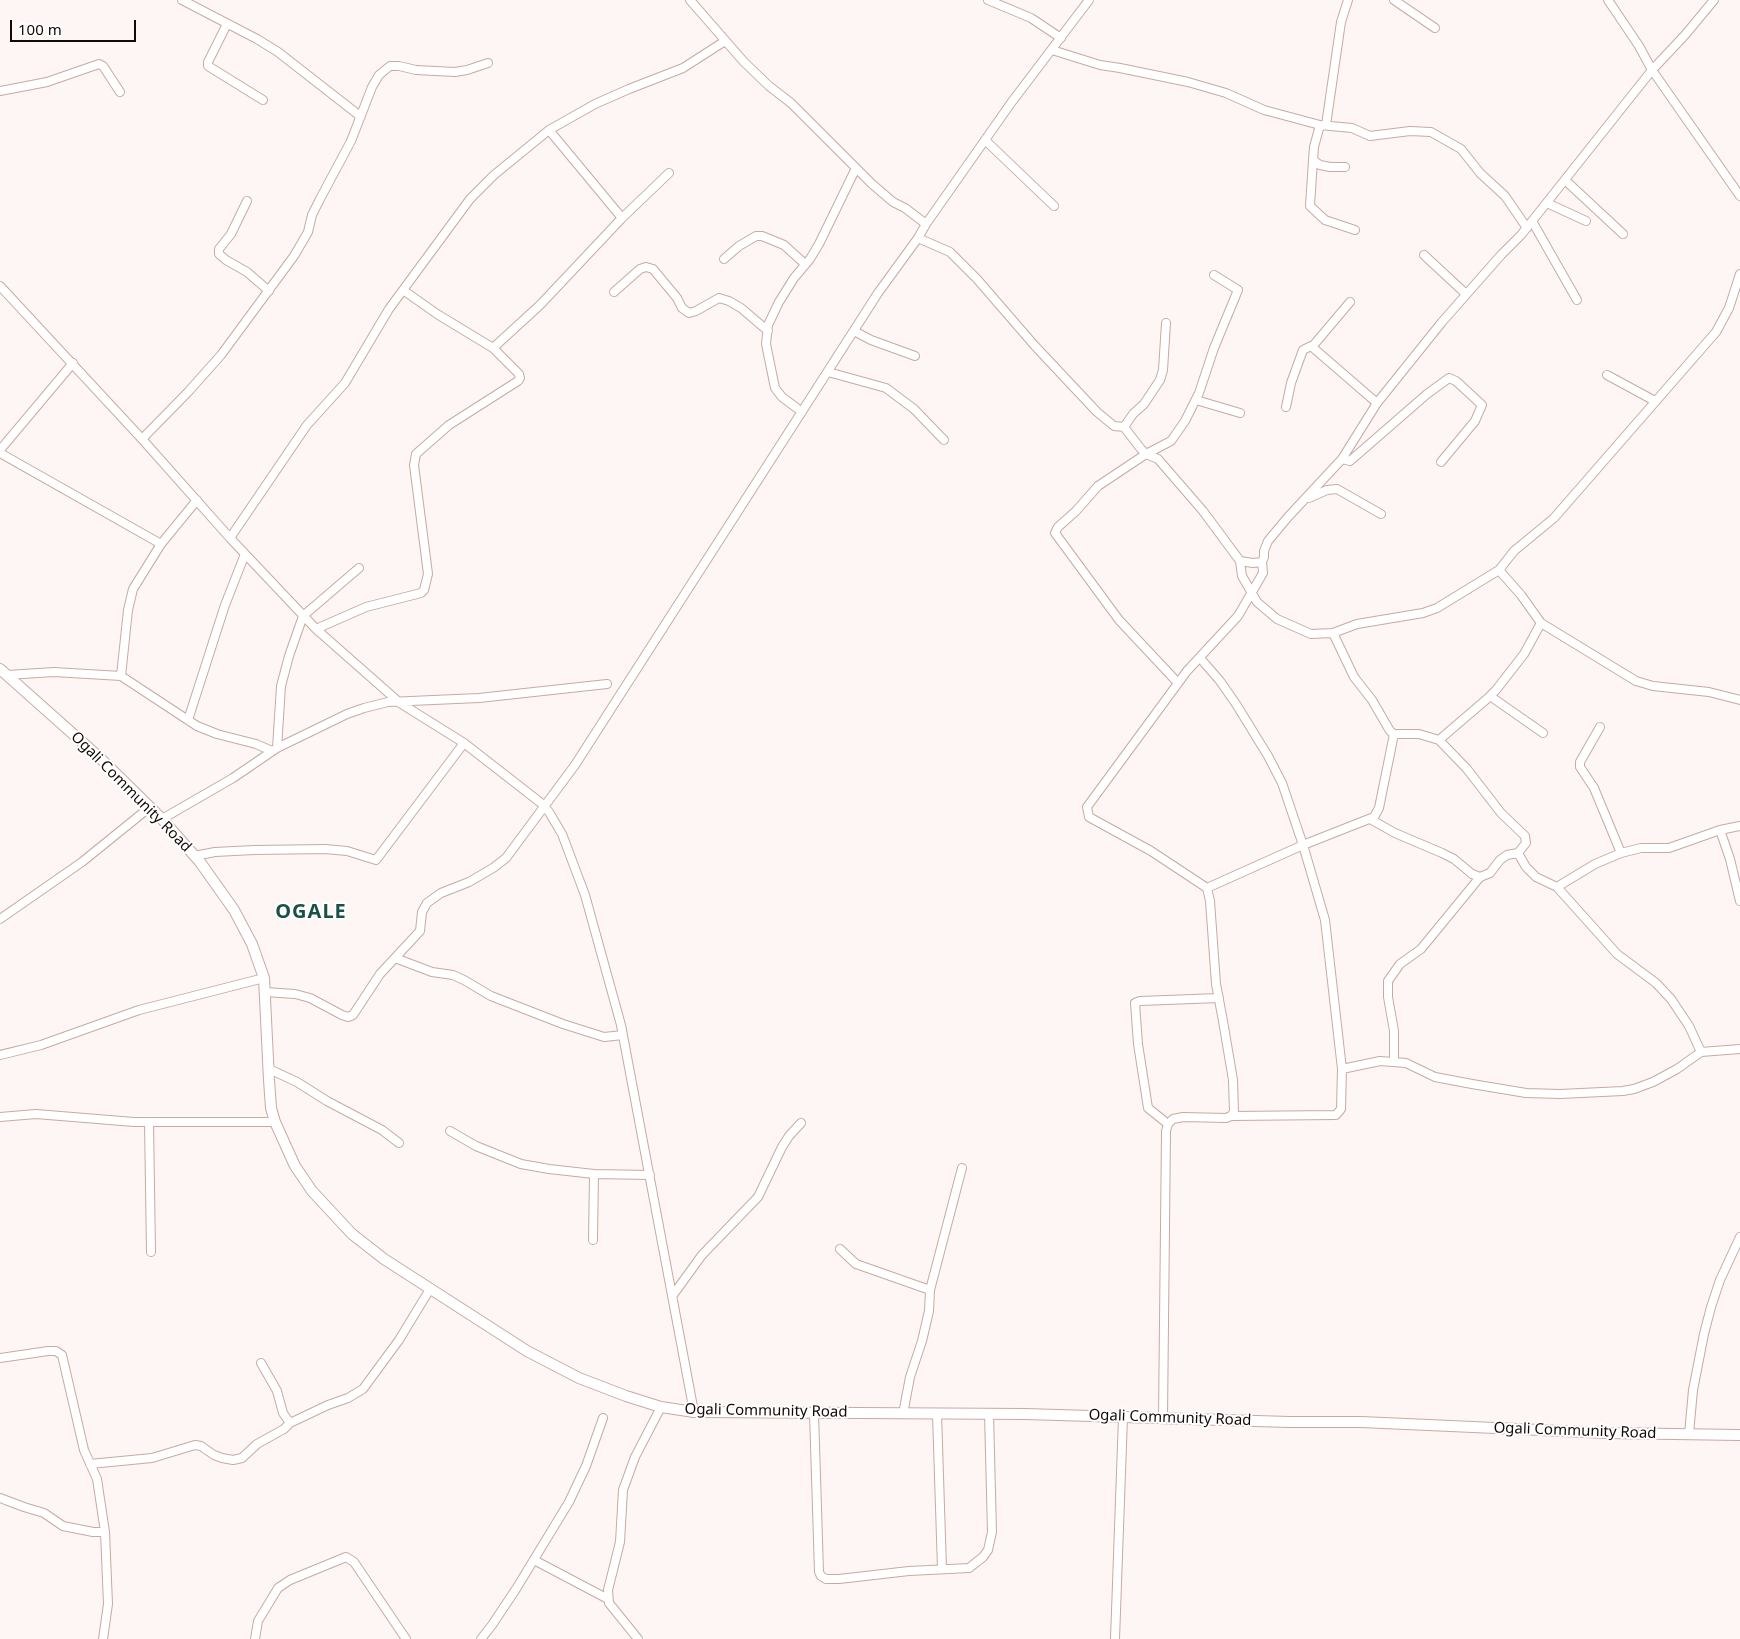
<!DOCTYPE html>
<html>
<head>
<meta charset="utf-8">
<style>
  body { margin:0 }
  #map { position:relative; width:1740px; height:1639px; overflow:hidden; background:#fdf6f4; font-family:"Noto Sans",sans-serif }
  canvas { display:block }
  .scale { position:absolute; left:10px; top:20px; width:126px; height:22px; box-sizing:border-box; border:2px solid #130907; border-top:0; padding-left:6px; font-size:15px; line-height:18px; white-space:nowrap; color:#130907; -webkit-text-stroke:4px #fff; paint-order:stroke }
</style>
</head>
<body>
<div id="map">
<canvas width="1740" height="1639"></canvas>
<div class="scale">100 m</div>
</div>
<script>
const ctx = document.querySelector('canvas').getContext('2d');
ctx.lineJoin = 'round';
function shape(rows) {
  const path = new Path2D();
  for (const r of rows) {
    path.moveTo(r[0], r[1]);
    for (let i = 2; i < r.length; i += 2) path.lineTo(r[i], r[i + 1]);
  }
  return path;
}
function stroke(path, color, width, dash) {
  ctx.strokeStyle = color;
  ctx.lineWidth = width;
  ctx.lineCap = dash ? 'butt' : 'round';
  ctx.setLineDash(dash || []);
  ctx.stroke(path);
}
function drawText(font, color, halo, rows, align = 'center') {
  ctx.font = font + ' "Noto Sans",sans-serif';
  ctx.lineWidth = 4;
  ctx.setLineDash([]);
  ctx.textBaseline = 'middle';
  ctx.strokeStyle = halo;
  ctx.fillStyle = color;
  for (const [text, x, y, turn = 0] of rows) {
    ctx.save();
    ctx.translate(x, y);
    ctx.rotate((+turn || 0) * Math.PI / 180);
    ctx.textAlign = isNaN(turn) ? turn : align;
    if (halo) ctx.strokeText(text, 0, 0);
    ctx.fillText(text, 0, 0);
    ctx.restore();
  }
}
const minor = shape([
  [182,0,257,39,278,52,360,116],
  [690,0,744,62,769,86,791,103,872,184,893,202,905,208,926,224],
  [988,0,1031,18,1061,38],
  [1394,0,1435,28],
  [1608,0,1639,46,1652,70,1740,196],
  [227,24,208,62,208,66,263,100],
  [1052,50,1100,65,1120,68,1188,82,1226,93,1264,110,1320,125,1352,128,1370,136,1410,131,1431,132,1461,149,1480,173,1505,196,1527,228],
  [0,91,47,82,99,64,103,66,120,92],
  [1320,125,1314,147,1313,160,1320,165,1330,167,1345,167],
  [1326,125,1341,22,1348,0],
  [549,130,622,218],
  [985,140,1054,206],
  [1313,160,1310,206,1325,220,1355,230],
  [1565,180,1623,234],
  [247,201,231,234,219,249,219,254,226,260,247,272,269,291],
  [1547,203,1586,221],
  [1532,221,1577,300],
  [918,238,950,252,977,279,1035,346,1097,412,1114,426,1124,427,1141,449,1146,454,1158,459,1203,511,1240,561,1253,563,1262,562],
  [1424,255,1466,294],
  [724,259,739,246,756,236,762,236,784,245,805,264],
  [0,286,142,439,230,538,316,629,400,703,464,743,541,803,549,812,562,834,585,895,621,1025,694,1412],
  [614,292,640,269,646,267,653,269,677,298,682,308,689,313,696,311,719,298,729,301,741,308,768,331],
  [854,331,871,340,915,356],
  [1312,347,1350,302],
  [493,348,540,305,622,218,669,173],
  [828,372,886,388,914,409,944,440],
  [1607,375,1655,401],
  [1196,400,1240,413],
  [1286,407,1291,383,1303,350,1311,346,1377,403],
  [802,412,782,397,775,388,766,344,768,325,779,302,794,278,810,259,819,244,856,168],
  [1124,427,1133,414,1144,404,1160,380,1163,370,1166,323],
  [142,439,188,392,221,355,294,256,308,232,312,215,320,199,351,141,372,87,379,75,390,66,399,66,416,70,455,72,467,70,488,63],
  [0,450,73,363],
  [0,453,161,544],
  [1342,459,1350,461,1427,394,1449,378,1456,381,1482,405,1475,421,1441,462],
  [1309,498,1327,490,1337,489,1381,514],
  [230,538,307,425,345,383,389,309,470,199,494,175,549,130,595,104,629,89,683,68,725,41],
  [1240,561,1242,576,1257,602,1277,619,1311,634,1333,633,1357,624,1423,613,1437,608,1499,570,1514,551,1554,518,1716,332,1729,308,1740,274],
  [1499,570,1521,595,1541,623,1636,681,1653,686,1709,692,1740,700],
  [316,629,366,607,421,593,424,590,428,574,414,465,416,454,449,425,518,381,520,378,519,374,493,348,437,314,403,290],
  [1333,633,1354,677,1372,700,1390,731,1394,734,1419,734,1439,740,1467,769,1501,813,1525,836,1526,843,1518,853,1526,867,1536,877,1557,887],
  [1200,658,1220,681,1236,704,1268,756,1282,783,1303,845,1325,920,1342,1069],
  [7,675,54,672,121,676,197,726,217,734,256,744,272,751],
  [121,676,128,610,133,589,161,544,197,500],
  [1178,683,1119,620,1055,533,1058,527,1076,511,1098,486,1146,454,1171,441,1185,421,1199,393,1214,348,1238,290,1214,275],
  [1490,696,1543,733],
  [188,720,225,605,245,554],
  [1600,727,1580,762,1580,767,1594,788,1621,853],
  [1439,740,1488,698,1496,690,1524,654,1541,623],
  [277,748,281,686,289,656,303,616,359,568],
  [162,819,233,778,277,748,347,714,364,708,388,702,479,698,607,684],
  [1370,819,1395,833,1442,853,1454,859,1472,874,1480,877],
  [1720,830,1730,859,1740,901],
  [194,856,215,852,254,850,325,849,347,851,376,860,464,743],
  [1207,888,1303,845,1374,817,1379,808,1394,734],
  [0,919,82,862,150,807],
  [395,958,432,972,453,975,464,980,491,996,563,1024,604,1037,623,1035],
  [265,992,295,994,310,998,342,1015,348,1017,353,1015,380,974,420,931,422,912,427,903,441,893,469,882,493,868,506,858,575,765,878,293,918,238,926,224,1011,103,1089,0],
  [1701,1052,1689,1026,1671,999,1656,983,1617,954,1557,887,1595,864,1621,853,1641,848,1669,848,1720,830,1740,826],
  [0,1055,41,1045,139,1010,264,978],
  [1394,1061,1394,1031,1388,997,1388,981,1400,964,1421,949,1480,877,1490,873,1500,860,1507,855,1518,853],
  [269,1069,297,1082,327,1101,382,1130,399,1143],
  [1231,1116,1336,1115,1341,1109,1342,1069,1380,1061,1406,1063,1435,1077,1472,1084,1526,1093,1560,1094,1623,1091,1634,1089,1653,1082,1677,1069,1701,1052,1740,1049],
  [0,1117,36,1114,134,1122,275,1122],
  [149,1122,151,1252],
  [1168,1124,1148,1108,1138,1044,1135,1003,1140,1001,1219,998],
  [450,1131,476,1146,521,1164,549,1169,594,1174,650,1175],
  [593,1240,594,1174],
  [840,1249,856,1264,930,1290],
  [673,1295,702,1255,758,1197,782,1147,789,1136,801,1123],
  [0,1358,48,1351,56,1351,62,1355,84,1450,97,1479,105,1532,93,1532,63,1526,44,1513,24,1507,0,1498],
  [261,1363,277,1391,283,1413,290,1423],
  [814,1413,819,1572,821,1576,826,1579,839,1579,909,1571,969,1568,983,1557,988,1550,992,1532,989,1414],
  [903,1414,910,1377,922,1341,929,1311,930,1290,962,1168],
  [937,1414,942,1569],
  [1163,1418,1166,1131,1168,1124,1173,1119,1183,1117,1226,1118,1231,1116,1234,1112,1233,1080,1223,1021,1216,984,1210,901,1207,888,1151,851,1089,817,1087,807,1187,671,1238,616,1263,573,1262,562,1264,557,1264,551,1268,541,1288,517,1342,459,1377,403,1442,322,1501,255,1521,235,1652,70,1685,35,1714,0],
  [1689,1434,1693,1390,1704,1334,1711,1307,1720,1280,1740,1237],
  [90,1464,152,1458,195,1445,201,1446,214,1455,222,1458,233,1460,242,1458,257,1444,284,1429,290,1423,328,1405,348,1398,363,1389,399,1340,430,1289],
  [534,1560,608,1599],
  [103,1639,108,1604,105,1532],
  [255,1639,258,1621,278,1588,290,1580,346,1557,354,1562,406,1639],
  [481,1639,492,1625,516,1589,569,1502,586,1466,603,1418],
  [638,1639,609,1603,608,1590,620,1542,623,1490,635,1457,661,1407],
  [1115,1639,1123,1417]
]);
const tertiary = shape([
  [0,669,100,758,162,819,200,862,234,910,252,944,264,978,269,1080,271,1108,275,1122,295,1166,312,1191,352,1234,384,1259,527,1351,579,1378,626,1396,661,1407,694,1412,1025,1414,1289,1422,1361,1422,1607,1433,1740,1435]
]);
stroke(minor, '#c9a9a2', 10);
stroke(tertiary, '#c9a9a2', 12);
stroke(minor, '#fff', 8);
stroke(tertiary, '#fff', 10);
drawText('15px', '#130907', '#fff', [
  ["Ogali Community Road",131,792,45],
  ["Ogali Community Road",766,1411,1],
  ["Ogali Community Road",1170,1418,2],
  ["Ogali Community Road",1575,1431,2]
]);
ctx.letterSpacing = '1px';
drawText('bold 20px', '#195147', '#fff', [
  ["OGALE",311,912]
]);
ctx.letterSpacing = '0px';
</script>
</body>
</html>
